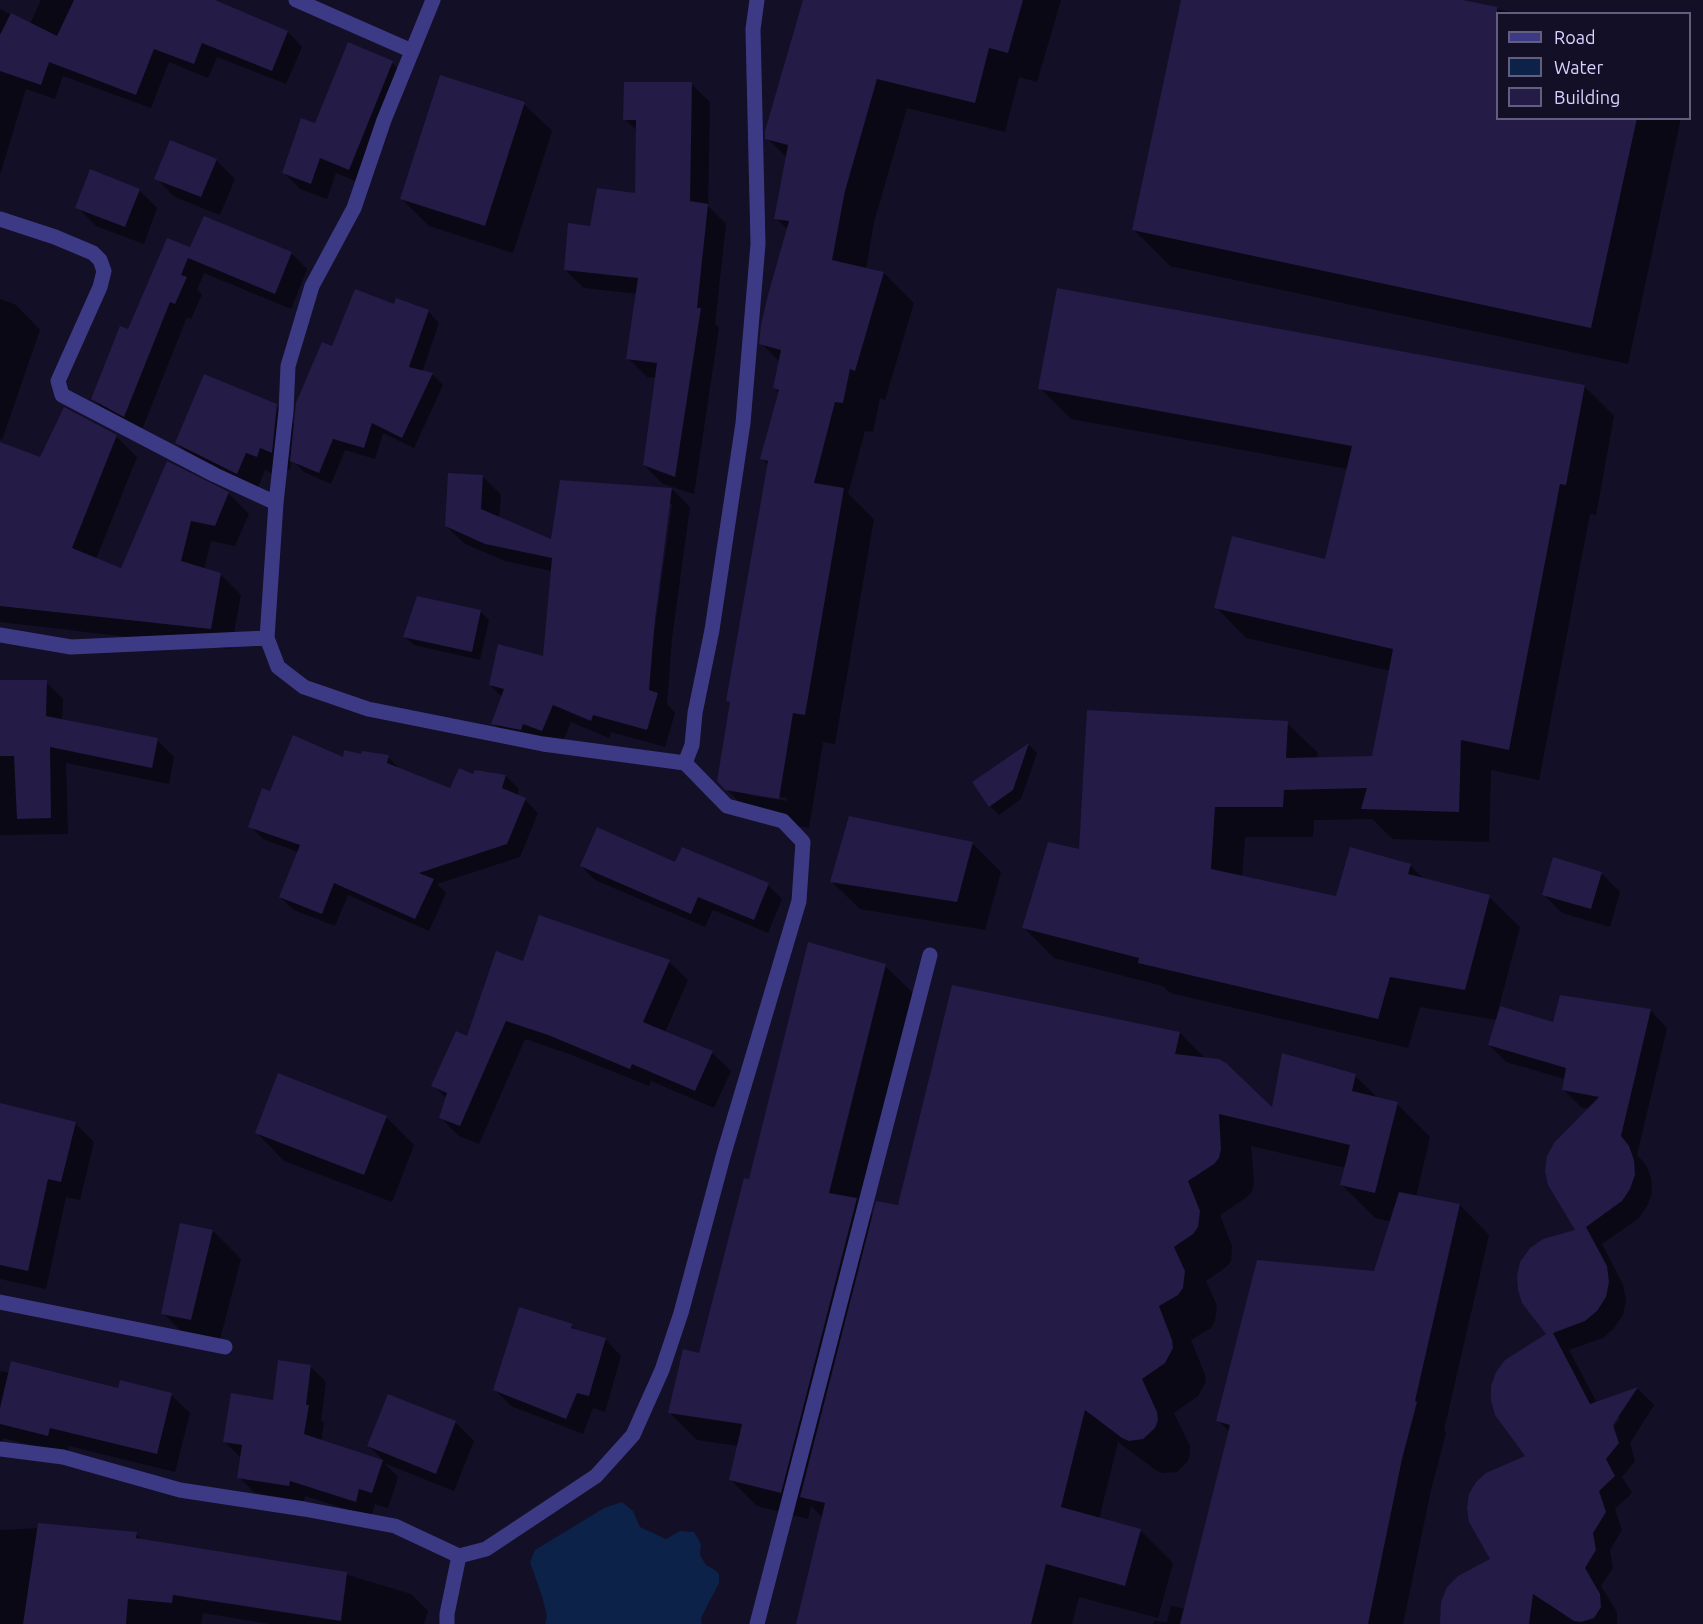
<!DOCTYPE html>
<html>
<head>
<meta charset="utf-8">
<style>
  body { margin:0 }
  #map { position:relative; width:1703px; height:1624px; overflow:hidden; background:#130f26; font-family:Ubuntu,sans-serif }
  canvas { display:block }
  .legend { position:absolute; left:1496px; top:12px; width:195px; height:108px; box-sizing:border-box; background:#130f26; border:2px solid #625e7d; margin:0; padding:8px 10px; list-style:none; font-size:18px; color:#d9d4ff }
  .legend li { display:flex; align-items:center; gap:12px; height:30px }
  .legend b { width:30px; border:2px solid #625e7d }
</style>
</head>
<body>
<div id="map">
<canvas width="1703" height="1624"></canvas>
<ul class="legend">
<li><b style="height:8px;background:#3d3a85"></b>Road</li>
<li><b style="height:16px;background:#0c2248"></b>Water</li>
<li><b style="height:16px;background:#241b47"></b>Building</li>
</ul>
</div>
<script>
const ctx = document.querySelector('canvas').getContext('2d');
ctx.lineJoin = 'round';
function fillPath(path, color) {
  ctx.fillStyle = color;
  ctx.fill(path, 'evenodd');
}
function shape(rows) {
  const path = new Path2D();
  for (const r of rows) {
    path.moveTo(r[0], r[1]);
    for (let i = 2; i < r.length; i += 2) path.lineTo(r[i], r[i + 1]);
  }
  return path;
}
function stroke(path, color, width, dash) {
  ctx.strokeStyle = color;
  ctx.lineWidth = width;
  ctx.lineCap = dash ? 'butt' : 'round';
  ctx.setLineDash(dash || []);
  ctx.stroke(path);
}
fillPath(shape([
  [622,1502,633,1511,640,1527,666,1539,680,1531,694,1532,701,1544,700,1555,706,1565,715,1570,719,1574,719,1583,701,1618,702,1624,545,1624,547,1616,542,1596,530,1562,535,1550,604,1508]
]), '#0c2248');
fillPath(shape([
  [41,0,211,0,288,32,302,47,286,84,217,57,208,78,169,62,151,108,63,76,55,99,26,89,0,175,0,9,30,24],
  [805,0,1061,0,1037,82,1019,77,1005,132,907,108,874,222,866,269,884,273,914,303,885,400,880,398,873,432,865,431,848,494,874,519,835,744,823,742,809,828,757,819,718,781,731,704,728,701,768,465,761,458,779,393,774,388,780,362,761,343,788,230,776,218,787,158,767,138],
  [749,792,787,798,786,801,749,795],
  [1183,0,1456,0,1520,14,1498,14,1498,118,1681,118,1628,364,1170,266,1134,230],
  [392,63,408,79,365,185,336,173,327,199,300,189,284,173,315,125],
  [691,84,710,102,708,206,726,224,715,324,719,328,694,494,663,484,644,465,656,378,647,377,628,358,638,294,584,288,565,270,591,227,636,195,638,132,625,119],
  [524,104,552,131,513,253,429,226,401,198],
  [216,160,235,179,220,215,175,197,156,178],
  [139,190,157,208,144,244,96,226,77,207],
  [191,249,291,253,307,269,291,309,204,273,197,290,202,294,191,319,187,317,141,432,109,415,93,399,129,331],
  [0,299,16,305,40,330,2,440,0,439],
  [395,306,428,311,439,323,422,372,432,374,443,385,414,448,383,433,375,459,345,450,331,484,304,472,291,459,290,470,279,466,275,475,265,470,256,492,195,461,176,442,276,405,295,425,333,348],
  [1584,386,1614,416,1596,515,1590,514,1539,780,1491,770,1489,842,1393,839,1372,819,1314,820,1313,837,1245,837,1242,877,1337,898,1410,865,1425,880,1489,897,1520,927,1499,1007,1554,1024,1650,1010,1667,1028,1637,1155,1646,1165,1651,1178,1652,1193,1647,1206,1639,1218,1602,1244,1623,1285,1626,1300,1623,1315,1614,1328,1603,1338,1569,1350,1597,1403,1638,1389,1654,1405,1630,1443,1635,1461,1622,1477,1632,1493,1615,1509,1622,1530,1610,1550,1613,1568,1601,1586,1617,1612,1617,1624,1444,1624,1492,1560,1527,1456,1549,1335,1577,1231,1590,1109,1581,1107,1564,1090,1565,1079,1506,1062,1489,1045,1497,1020,1420,1007,1408,1048,1170,993,1163,986,1054,958,1024,928,1080,851,1287,723,1318,753,1317,759,1374,757,1391,671,1246,638,1216,607,1326,560,1348,469,1071,419,1040,388],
  [1616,1418,1620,1418,1610,1432,1608,1430],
  [116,436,137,457,96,559,122,570,228,493,249,514,235,546,211,541,204,570,220,574,241,595,231,649,0,622,0,443,40,459],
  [483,477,501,495,499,519,552,541,672,489,690,507,672,638,667,704,675,713,665,747,611,732,609,738,571,722,560,748,511,741,493,723,502,697,490,685,544,658,552,571,505,561,465,544,446,526],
  [669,504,672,504,655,627,652,626],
  [480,611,489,620,480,660,414,645,405,637],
  [0,681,46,682,63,699,62,721,157,740,174,757,169,784,66,763,68,834,0,835],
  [1029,745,1037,753,1021,799,999,815,990,806,974,783],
  [362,756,388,757,401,770,451,790,474,776,476,771,506,776,519,789,517,796,525,800,538,813,520,857,437,884,446,893,429,931,348,895,335,926,294,910,280,897,298,852,263,839,250,826,270,793,344,759],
  [850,818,973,844,1001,872,985,930,860,909,832,882],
  [676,864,768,885,782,899,768,933,713,910,705,927,595,880,581,866],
  [1601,873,1620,892,1610,927,1562,913,1543,894],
  [540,917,669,962,688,980,665,1032,712,1053,731,1071,714,1108,651,1081,649,1086,569,1054,525,1039,479,1144,459,1136,440,1117,447,1099,433,1085,524,963],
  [885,966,913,993,860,1202,874,1216,899,1206,1180,1033,1206,1059,1273,1110,1355,1076,1379,1099,1397,1104,1430,1137,1416,1197,1460,1205,1489,1235,1444,1430,1446,1433,1431,1490,1403,1624,1153,1624,1154,1621,1167,1622,1171,1606,1186,1609,1230,1432,1218,1421,1375,1273,1392,1222,1375,1218,1342,1185,1346,1168,1251,1146,1254,1183,1252,1191,1247,1197,1220,1215,1232,1246,1231,1261,1226,1267,1206,1281,1217,1306,1215,1321,1211,1328,1191,1340,1205,1375,1206,1382,1198,1396,1174,1413,1190,1446,1190,1454,1188,1461,1177,1472,1163,1473,1157,1471,1118,1442,1099,1519,1140,1530,1173,1563,1158,1618,1079,1597,1072,1624,800,1624,823,1518,811,1506,808,1519,757,1506,730,1479,738,1446,697,1440,670,1413,701,1355,750,1180],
  [386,1117,414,1145,392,1202,284,1161,257,1133],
  [75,1123,94,1142,80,1200,66,1197,46,1289,0,1279,0,1211],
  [213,1231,241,1259,218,1347,191,1341,163,1313],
  [572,1326,577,1331,605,1339,621,1356,605,1412,593,1408,583,1434,511,1406,495,1390],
  [310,1366,326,1382,321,1420,324,1423,321,1441,385,1462,369,1446,389,1396,456,1423,474,1441,454,1491,384,1463,398,1477,388,1508,375,1504,371,1517,305,1496,304,1501,255,1493,239,1477,241,1458,225,1442,274,1401],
  [0,1371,119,1390,171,1395,190,1413,175,1472,69,1446,67,1454,3,1438,2,1445,0,1445],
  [39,1528,136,1534,143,1541,338,1572,411,1594,428,1611,424,1624,270,1624,203,1613,201,1624,0,1624,0,1530]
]), '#0007');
fillPath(shape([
  [74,0,215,0,288,31,272,71,202,43,194,64,154,49,136,95,49,62,41,85,0,71,0,35,11,13,57,36],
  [803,0,1023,0,1008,53,989,48,975,103,877,79,845,191,832,260,884,272,855,371,850,369,843,403,835,402,814,483,844,488,805,715,793,713,779,799,725,790,717,781,730,702,726,701,768,461,760,459,779,390,773,388,781,350,759,344,761,325,768,295,789,221,774,219,788,145,765,139,765,131],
  [1181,0,1463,0,1497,7,1497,118,1637,118,1591,328,1132,230],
  [348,42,393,61,349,170,320,158,311,184,282,173,301,118,315,123],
  [440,75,525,102,485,226,400,199],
  [624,82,692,82,690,201,708,204,697,308,701,308,675,477,643,465,657,363,626,359,638,278,564,270,568,223,590,226,597,188,635,193,636,120,623,120],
  [170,140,217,159,201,197,154,179],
  [90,169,140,189,125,227,75,208],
  [204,216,292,252,275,294,188,258,181,275,187,277,175,304,170,302,124,417,91,399,120,326,128,329,167,238,190,247],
  [1057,288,1585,385,1566,485,1560,484,1509,750,1461,740,1459,812,1361,809,1367,788,1284,790,1283,807,1215,807,1211,869,1336,896,1350,847,1411,864,1408,874,1490,895,1465,990,1390,977,1378,1019,1138,963,1139,958,1022,928,1048,842,1079,849,1087,710,1288,721,1286,758,1372,756,1393,649,1214,608,1232,536,1325,559,1352,446,1038,389],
  [355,289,394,304,396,298,429,310,409,367,433,373,402,438,372,423,364,448,333,439,319,473,290,461,296,403,322,342,332,346],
  [204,374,277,404,272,453,260,448,257,457,246,453,237,474,175,443],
  [64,407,117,435,72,548,121,568,167,461,229,492,215,526,191,521,181,561,221,573,211,629,0,606,0,442,40,457],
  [448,473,483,475,481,509,551,539,560,480,672,488,655,619,649,690,658,693,647,730,593,715,591,721,553,705,542,731,523,724,521,730,491,724,504,689,489,685,498,644,543,656,552,558,485,544,445,526],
  [417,596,481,610,472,652,403,637],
  [0,680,47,680,46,716,158,738,152,768,50,747,51,818,17,819,14,756,0,756],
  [293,735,343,757,344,750,361,754,362,751,389,755,387,763,450,788,459,768,473,774,475,770,506,775,502,788,526,798,507,844,419,873,434,879,415,919,334,883,322,914,279,897,300,845,248,827,262,788,270,791],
  [1029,743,1013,790,989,807,972,782],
  [849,816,973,842,957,902,830,882],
  [597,827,675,862,682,847,769,883,754,920,698,897,691,914,580,866],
  [1553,857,1602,872,1591,909,1542,895],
  [539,915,670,960,643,1022,713,1051,695,1091,632,1064,630,1069,548,1035,506,1021,460,1126,439,1118,447,1093,431,1086,456,1031,467,1036,496,951,523,961],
  [808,942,886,964,829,1193,857,1198,781,1493,729,1480,742,1424,668,1413,683,1349,699,1353,744,1178,749,1179],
  [952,985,1180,1032,1175,1054,1219,1059,1226,1063,1272,1107,1282,1053,1356,1074,1352,1091,1398,1102,1375,1193,1340,1185,1350,1145,1219,1114,1221,1149,1219,1158,1214,1164,1188,1181,1200,1211,1198,1227,1193,1234,1174,1247,1185,1271,1183,1288,1178,1295,1159,1306,1172,1340,1173,1348,1165,1363,1142,1379,1157,1412,1158,1420,1155,1428,1143,1439,1129,1441,1122,1438,1085,1410,1061,1507,1141,1529,1125,1586,1046,1564,1031,1624,796,1624,825,1503,800,1497,876,1201,898,1205],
  [1560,995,1651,1009,1621,1136,1629,1146,1634,1160,1635,1175,1630,1189,1622,1201,1586,1227,1607,1266,1609,1282,1606,1297,1597,1311,1585,1321,1553,1333,1590,1404,1638,1387,1613,1425,1619,1443,1606,1459,1615,1476,1599,1491,1606,1512,1593,1533,1596,1550,1585,1568,1600,1594,1601,1607,1594,1618,1581,1622,1574,1621,1533,1594,1529,1624,1440,1624,1441,1602,1447,1587,1458,1576,1490,1559,1469,1522,1467,1508,1469,1494,1476,1482,1486,1473,1525,1456,1495,1415,1491,1401,1491,1386,1496,1372,1505,1360,1546,1334,1522,1303,1518,1290,1517,1276,1520,1262,1530,1248,1543,1239,1575,1230,1548,1185,1545,1171,1547,1156,1554,1143,1599,1097,1562,1090,1566,1068,1488,1045,1500,1006,1553,1022],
  [278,1073,387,1116,364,1175,255,1133],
  [0,1103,76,1122,61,1182,48,1179,28,1271,0,1265],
  [1399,1192,1460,1204,1415,1401,1417,1402,1402,1459,1368,1624,1180,1624,1230,1425,1216,1421,1257,1260,1374,1271],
  [180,1223,213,1230,191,1320,161,1314],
  [519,1307,573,1324,571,1328,606,1338,589,1396,577,1393,566,1419,493,1390],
  [278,1360,311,1365,306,1405,309,1405,304,1434,383,1460,372,1493,359,1489,356,1502,290,1481,289,1486,237,1478,242,1445,223,1442,231,1393,273,1400],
  [11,1361,118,1388,120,1380,172,1393,157,1454,50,1428,48,1436,0,1424,0,1408],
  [388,1394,456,1421,436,1474,367,1446],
  [38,1523,137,1532,136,1538,347,1572,341,1621,173,1595,172,1603,128,1599,126,1624,23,1624]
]), '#241b47');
stroke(shape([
  [296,0,412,51],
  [0,219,55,237,93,253,100,260,104,271,100,287,58,381,62,395,215,475,276,503,267,638,278,667,304,687,368,709,543,744,685,763],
  [276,503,286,411,288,366,312,286,354,208,384,120,433,0],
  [0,635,71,647,267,638],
  [0,1302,225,1347],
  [0,1449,63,1457,180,1490,304,1509,395,1526,459,1556],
  [447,1624,447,1614,459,1556,486,1549,596,1476,633,1435,662,1370,681,1313,724,1153,799,901,803,842,783,821,727,806,685,763,692,745,695,713,712,630,743,423,758,244,753,29,757,0],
  [757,1624,930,955]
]), '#3d3a85', 15);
</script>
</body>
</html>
